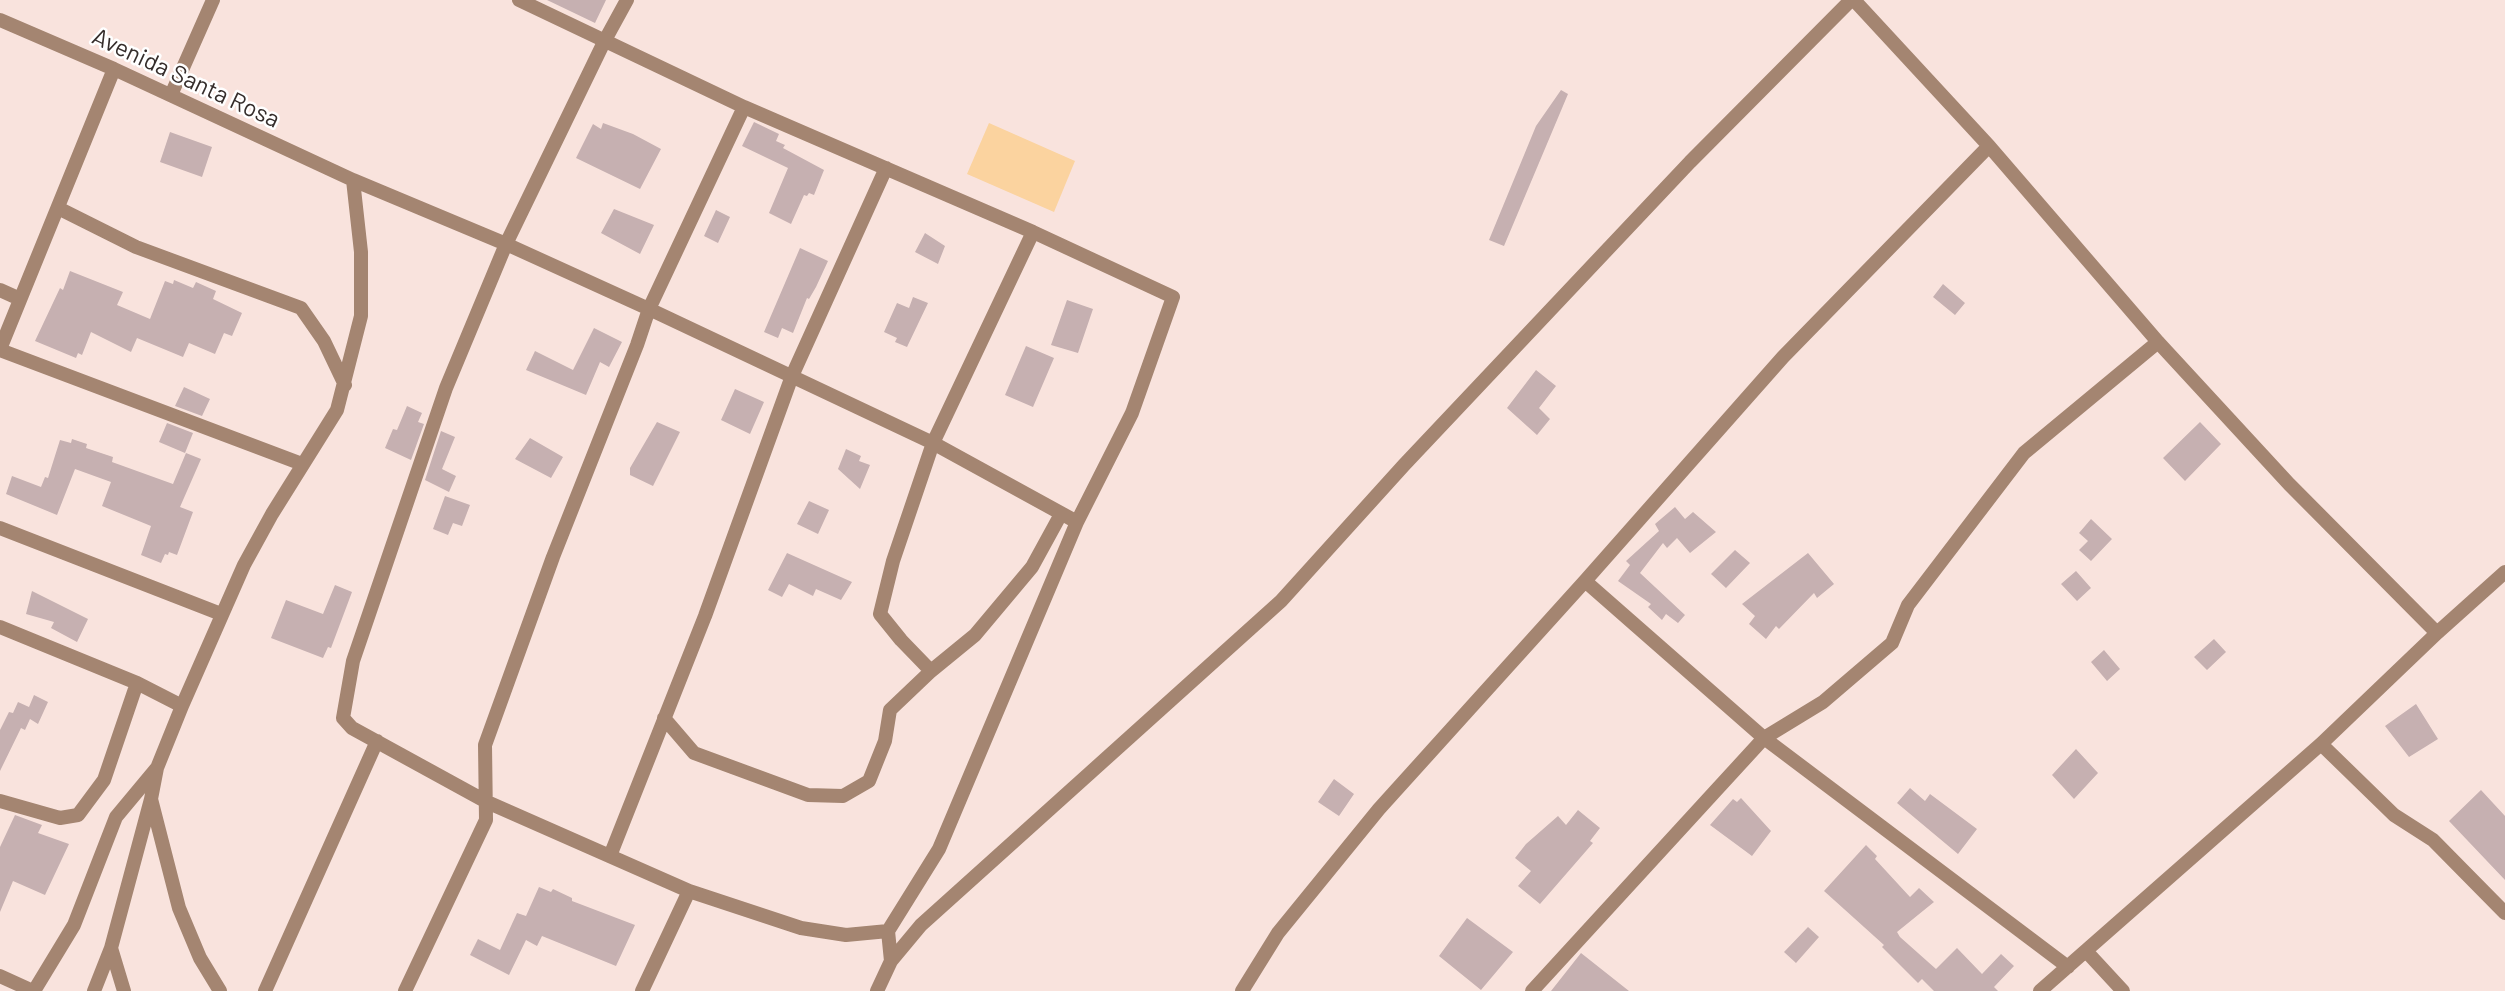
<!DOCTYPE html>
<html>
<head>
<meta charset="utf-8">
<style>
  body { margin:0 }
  canvas { display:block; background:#f9e3dd }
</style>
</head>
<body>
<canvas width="2505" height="991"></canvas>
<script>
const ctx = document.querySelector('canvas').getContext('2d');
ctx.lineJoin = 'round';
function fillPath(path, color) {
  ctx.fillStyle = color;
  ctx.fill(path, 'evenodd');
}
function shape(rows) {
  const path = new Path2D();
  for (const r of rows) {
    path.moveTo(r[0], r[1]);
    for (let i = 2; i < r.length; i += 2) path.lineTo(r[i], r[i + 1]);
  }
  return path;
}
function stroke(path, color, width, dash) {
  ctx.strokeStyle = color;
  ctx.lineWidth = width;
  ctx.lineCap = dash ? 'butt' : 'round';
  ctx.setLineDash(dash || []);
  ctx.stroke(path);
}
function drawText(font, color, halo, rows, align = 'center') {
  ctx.font = font + ' Barlow,sans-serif';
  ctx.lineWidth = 5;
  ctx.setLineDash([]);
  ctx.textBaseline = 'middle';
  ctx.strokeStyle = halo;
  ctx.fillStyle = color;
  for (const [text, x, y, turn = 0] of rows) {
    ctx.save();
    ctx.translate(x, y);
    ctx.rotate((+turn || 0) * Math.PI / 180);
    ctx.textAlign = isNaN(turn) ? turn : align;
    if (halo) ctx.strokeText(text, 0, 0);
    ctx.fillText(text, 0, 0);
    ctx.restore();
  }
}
fillPath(shape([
  [989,123,1075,161,1054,212,967,174]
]), '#fbd39f');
fillPath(shape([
  [547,0,606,0,595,23],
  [1561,90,1568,94,1504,246,1489,240,1536,126],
  [754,122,779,134,776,141,785,145,783,148,824,170,814,195,809,193,807,196,804,195,791,224,769,213,788,168,742,146],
  [603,123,633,134,661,149,640,189,576,158,593,124,601,129],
  [170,132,212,147,202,177,160,162],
  [614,209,654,225,640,254,601,233],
  [716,210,730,217,718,243,704,236],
  [925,233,945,246,938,264,915,252],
  [800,248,828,261,816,287,809,299,807,298,793,333,782,328,778,338,764,332],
  [70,271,123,292,117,305,150,319,165,281,173,284,174,280,193,288,196,282,216,291,213,299,242,313,232,336,224,333,215,354,189,343,183,357,137,338,131,352,91,332,82,355,78,353,76,358,35,341,60,288,63,290],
  [1943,284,1965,303,1955,315,1933,297],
  [913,297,928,303,907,347,895,342,897,338,884,332,897,303,909,308],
  [1067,300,1093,309,1078,353,1051,345],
  [594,328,622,342,609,367,600,362,586,395,526,370,535,351,573,370],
  [1026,346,1054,358,1033,407,1005,395],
  [1536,370,1556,386,1539,408,1550,419,1537,435,1507,408],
  [184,387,210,399,202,416,175,406],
  [735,389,764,402,750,434,721,420],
  [407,406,422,413,418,422,424,424,411,460,385,448,393,429,397,430],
  [657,422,680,432,653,486,630,475,630,468],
  [2200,422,2221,444,2185,481,2163,458],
  [167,423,193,433,185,453,159,442],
  [441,431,455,437,442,469,456,476,449,492,425,480],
  [530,438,563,457,551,478,515,459],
  [72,439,87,444,86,448,113,457,112,462,173,484,186,453,201,459,180,507,193,512,177,555,169,552,168,555,165,554,161,563,141,555,151,526,102,506,111,482,75,469,57,515,6,494,12,476,41,487,45,477,48,478,60,440,71,443],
  [846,449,861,456,859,461,870,465,860,489,838,469],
  [445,496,470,505,462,526,453,523,448,535,433,529],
  [809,501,829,510,818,534,797,524],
  [1675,507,1685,519,1693,512,1716,532,1690,553,1677,538,1667,548,1663,543,1640,573,1685,615,1678,623,1666,614,1662,620,1648,607,1651,604,1618,581,1630,565,1626,561,1659,531,1655,524],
  [2091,519,2112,539,2091,561,2079,550,2088,541,2079,533],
  [1735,550,1750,563,1726,588,1711,574],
  [787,553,852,582,841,600,816,589,813,596,789,584,782,597,768,590],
  [1808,553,1834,584,1817,598,1814,593,1779,629,1776,626,1766,639,1749,624,1755,616,1742,604],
  [2076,571,2091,588,2077,601,2061,584],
  [335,585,352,592,331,648,328,647,323,658,271,638,286,600,323,614],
  [32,591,88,619,77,642,51,628,54,622,26,614],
  [2214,639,2226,652,2207,670,2194,657],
  [2104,650,2120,669,2107,681,2091,662],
  [34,695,48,702,38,724,30,719,25,730,21,728,0,771,0,730,9,712,13,713,18,702,29,707],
  [2416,704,2438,739,2409,757,2385,726],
  [2076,749,2098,773,2074,799,2052,775],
  [1334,779,1354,794,1339,816,1318,802],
  [1910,788,1925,801,1930,794,1977,829,1958,854,1897,803],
  [2481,790,2505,816,2505,880,2449,821],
  [1741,798,1771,831,1752,856,1710,825,1733,799,1737,802],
  [1578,810,1600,828,1590,841,1593,843,1540,904,1518,886,1531,871,1515,858,1526,844,1558,816,1566,825],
  [15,815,42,825,38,833,69,844,45,895,13,881,0,912,0,847],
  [1866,845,1877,856,1875,859,1910,897,1919,888,1934,902,1897,932,1900,937,1936,969,1957,948,1982,974,2001,954,2014,966,1994,987,1998,991,1934,991,1922,979,1918,983,1882,947,1884,945,1824,891],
  [539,887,551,892,553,889,572,898,572,901,635,925,616,966,542,936,537,946,526,940,509,975,470,955,478,939,500,950,517,913,526,916],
  [1467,918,1513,952,1481,990,1439,956],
  [1808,927,1819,937,1796,963,1784,952],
  [1581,953,1629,991,1551,991]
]), '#c6b0b1');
stroke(shape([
  [519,0,744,107,1033,232,1173,297,1132,413,1077,522,939,849,888,931,891,961],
  [627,0,604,42,506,244,446,388,353,661,343,718,352,728,487,802,689,891,801,928,846,935,888,931],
  [1854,0,1989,146,2158,342,2289,484,2437,633],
  [0,20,114,69,353,180,506,244,649,309,933,443,1077,522],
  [171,95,213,0],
  [58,208,136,247,301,308,324,341,345,385],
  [1033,232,933,443,893,561,880,614,901,640,931,671,975,635,1032,567,1061,514],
  [0,290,20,299],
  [0,349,114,69],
  [0,350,302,464],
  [0,528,221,614],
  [1585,581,1764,738,2068,967],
  [0,627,137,683,182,706],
  [664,718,694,753,808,795,843,796,869,781,885,741,890,710,931,671],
  [2321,744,2394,815,2433,840,2505,913],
  [151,799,179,908,200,958,220,991],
  [0,801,60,818,78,815,104,780,137,683],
  [610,856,705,616,792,376,886,168],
  [111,948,124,991],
  [2086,951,2123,991],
  [0,976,33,991],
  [34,991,74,925,116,817,156,769],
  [94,991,111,948,151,799,157,768,182,706,244,565,272,514,337,410,361,316,361,252,353,180],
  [265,991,377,741],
  [405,991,486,820,485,745,553,557,637,345,649,309,744,107],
  [642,991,689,891],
  [877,991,891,961,921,925,1281,601,1404,465,1690,162,1851,0],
  [1242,991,1278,933,1379,809,1585,581,1783,357,1989,146],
  [1532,991,1764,738,1823,702,1892,643,1908,605,2024,453,2158,342],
  [2040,991,2321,744,2437,633,2505,572]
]), '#a48571', 14);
drawText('24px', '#352d2b', '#fff', [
  ["Avenida Santa Rosa",186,78,25]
]);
</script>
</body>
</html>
